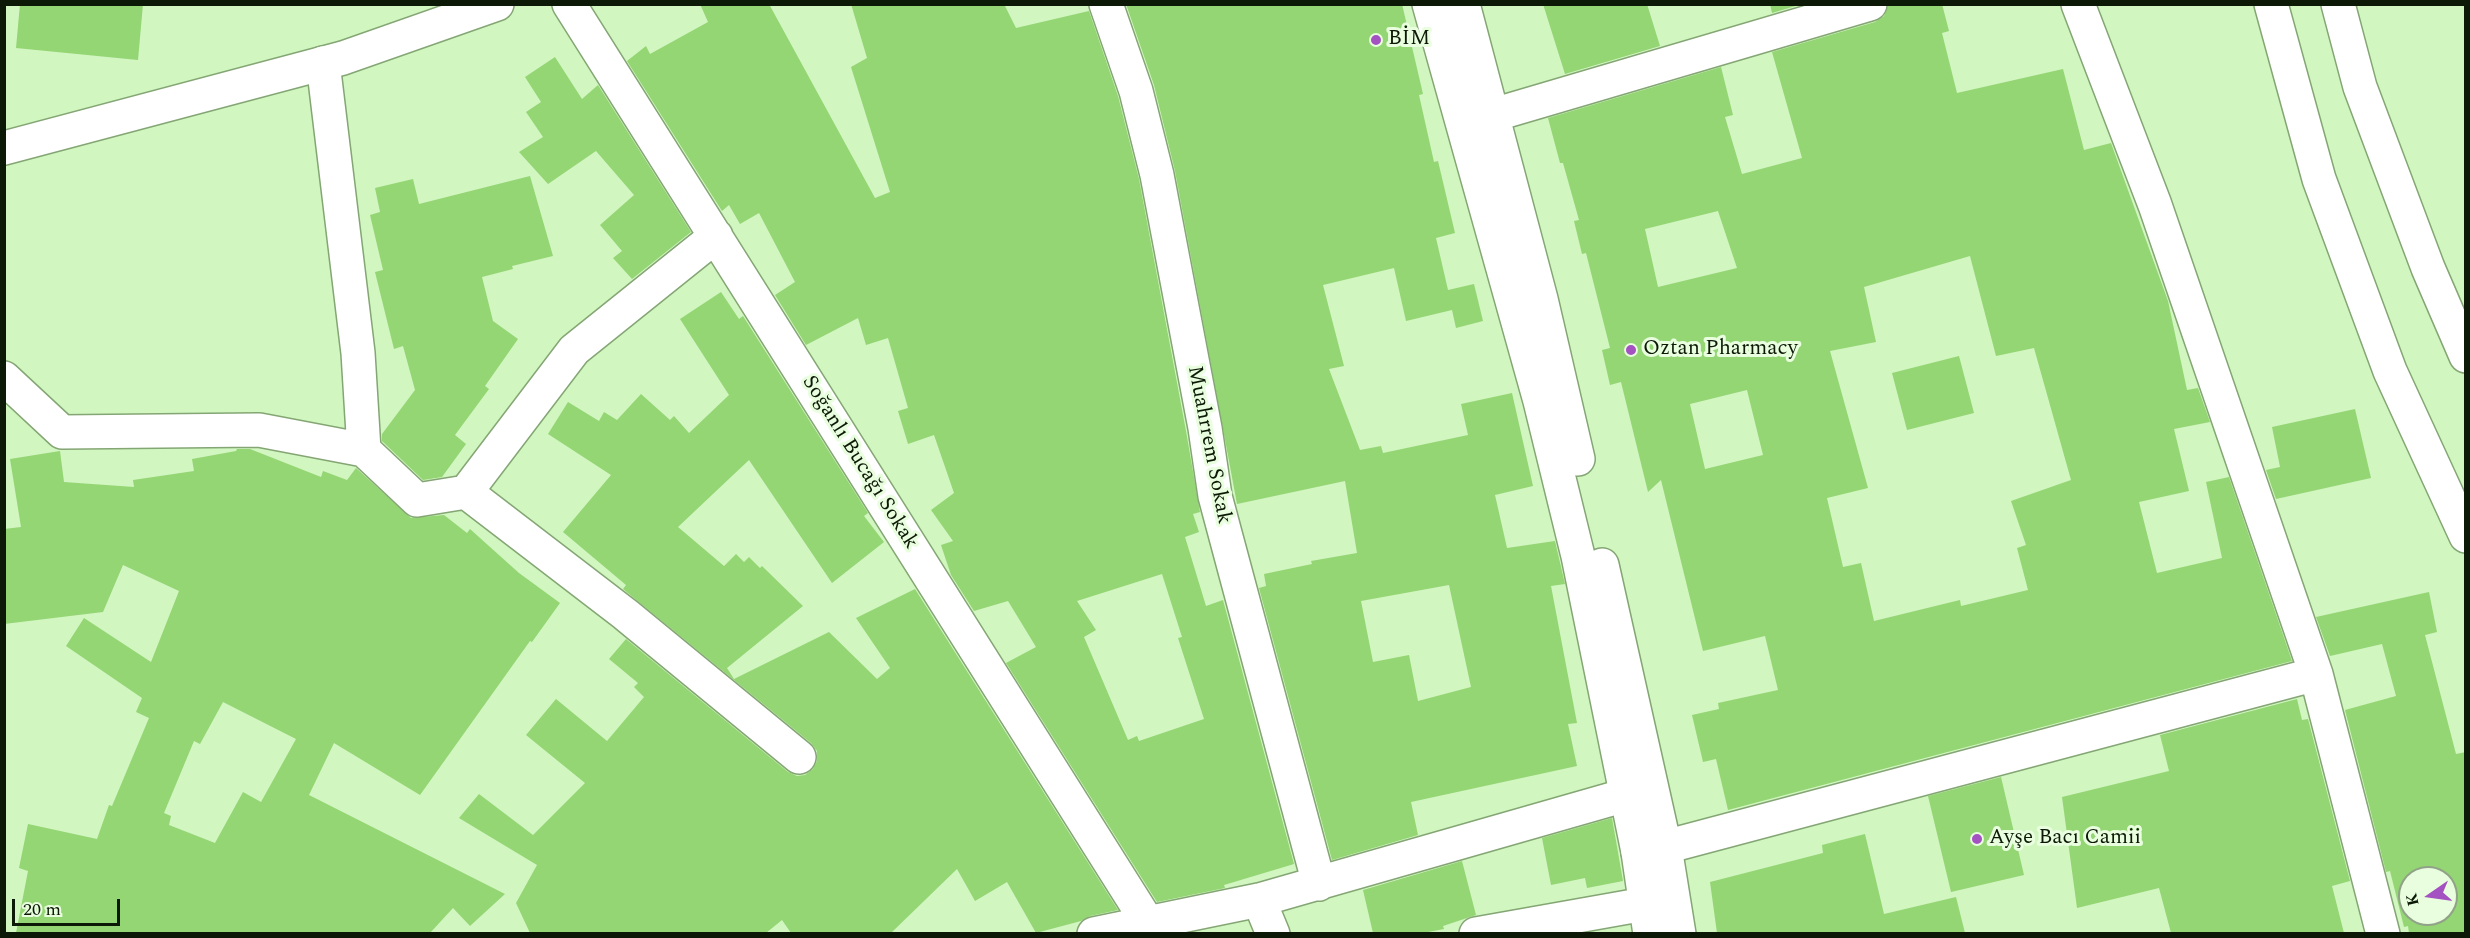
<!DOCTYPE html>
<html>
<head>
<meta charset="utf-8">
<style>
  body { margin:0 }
  #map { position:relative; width:2470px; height:938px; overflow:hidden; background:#d1f6c0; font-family:Spectral,serif }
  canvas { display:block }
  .frame { position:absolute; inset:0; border:6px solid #0c1906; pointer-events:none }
  .north { position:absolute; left:2398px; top:866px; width:60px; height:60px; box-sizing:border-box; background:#e8fede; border:2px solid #90a288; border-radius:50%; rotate:257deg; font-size:16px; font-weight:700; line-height:24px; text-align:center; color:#0c1906 }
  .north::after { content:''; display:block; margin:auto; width:21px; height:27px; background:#a452c2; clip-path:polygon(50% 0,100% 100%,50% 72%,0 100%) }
  .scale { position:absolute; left:12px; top:899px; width:108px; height:27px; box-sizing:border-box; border:3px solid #0c1906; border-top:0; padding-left:8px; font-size:18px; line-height:21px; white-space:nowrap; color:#0c1906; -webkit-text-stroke:4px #e8fede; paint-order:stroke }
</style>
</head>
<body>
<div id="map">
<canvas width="2470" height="938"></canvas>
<div class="frame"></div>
<div class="north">K</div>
<div class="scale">20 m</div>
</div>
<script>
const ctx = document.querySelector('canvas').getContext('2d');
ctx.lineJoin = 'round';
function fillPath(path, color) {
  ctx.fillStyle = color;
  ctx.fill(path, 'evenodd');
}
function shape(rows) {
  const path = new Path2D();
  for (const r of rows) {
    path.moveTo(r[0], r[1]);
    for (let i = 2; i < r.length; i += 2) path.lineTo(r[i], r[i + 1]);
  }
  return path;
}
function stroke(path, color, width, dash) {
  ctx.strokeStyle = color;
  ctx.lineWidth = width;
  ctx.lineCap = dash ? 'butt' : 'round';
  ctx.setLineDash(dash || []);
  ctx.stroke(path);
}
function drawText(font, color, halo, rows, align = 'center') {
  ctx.font = font + ' Spectral,serif';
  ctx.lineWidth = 6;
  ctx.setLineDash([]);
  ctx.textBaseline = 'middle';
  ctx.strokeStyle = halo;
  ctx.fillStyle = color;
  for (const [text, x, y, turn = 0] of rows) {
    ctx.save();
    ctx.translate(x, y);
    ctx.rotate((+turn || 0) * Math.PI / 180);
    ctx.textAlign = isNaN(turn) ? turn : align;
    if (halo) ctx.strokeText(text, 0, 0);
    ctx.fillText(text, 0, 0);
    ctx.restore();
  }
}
fillPath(shape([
  [20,4,143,4,138,60,16,48],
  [700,4,769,4,875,198,890,192,851,67,867,58,851,4,1004,4,1016,28,1089,11,1118,96,1139,179,1186,431,1200,512,1193,514,1199,532,1185,537,1206,606,1223,600,1294,864,1224,885,1225,888,1157,902,1006,663,1036,647,1008,601,974,611,951,575,941,545,953,541,931,510,954,493,934,435,908,444,898,411,908,408,888,338,866,345,858,318,806,345,775,295,795,282,759,213,740,224,729,205,722,211,627,61,646,46,650,54,708,22],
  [1162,574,1182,637,1178,638,1204,719,1139,741,1137,736,1128,740,1084,637,1096,630,1077,601],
  [1126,4,1402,4,1423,94,1419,95,1434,162,1438,161,1455,233,1436,238,1448,290,1474,284,1483,321,1456,328,1452,310,1406,321,1394,268,1323,285,1344,366,1329,369,1360,450,1381,446,1383,453,1468,435,1461,404,1512,393,1533,486,1495,495,1507,548,1555,541,1565,584,1551,586,1577,723,1568,724,1577,766,1411,802,1418,835,1332,860,1259,588,1266,586,1264,574,1312,564,1311,561,1357,553,1345,481,1237,504,1175,171,1154,85],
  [1449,585,1471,687,1418,701,1409,655,1373,662,1361,601],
  [1543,4,1647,4,1660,46,1565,74],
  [1770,4,1802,4,1772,13],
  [1894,4,1942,4,1949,31,1942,33,1957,93,2063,69,2084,150,2111,143,2168,301,2187,390,2198,388,2210,422,2174,429,2189,491,2139,502,2157,573,2222,558,2206,482,2229,477,2292,661,1728,810,1716,759,1703,762,1692,715,1719,709,1718,703,1778,690,1765,636,1703,651,1661,480,1648,492,1621,382,1610,385,1602,350,1610,348,1586,253,1582,254,1574,221,1579,220,1563,163,1560,163,1548,118,1721,67,1733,115,1725,117,1742,174,1802,158,1772,52,1875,22,1884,16,1888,6],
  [1718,211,1737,268,1658,287,1645,229],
  [1970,256,1996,356,2034,348,2071,480,2011,501,2026,545,2017,548,2028,590,1961,606,1960,600,1874,621,1861,563,1843,567,1827,498,1868,488,1830,351,1876,342,1864,287],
  [1747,390,1763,455,1705,469,1690,404],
  [555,57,582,99,598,85,691,232,632,279,613,258,622,251,600,225,634,195,596,151,548,184,519,152,543,137,526,112,541,102,525,77],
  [530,176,553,256,512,266,513,269,482,277,493,321,518,339,485,386,489,389,455,435,466,444,442,477,423,480,382,441,382,434,415,390,403,346,394,349,375,272,383,270,370,215,380,212,375,188,413,179,419,204],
  [721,292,739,319,743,316,868,513,864,516,884,542,832,583,749,460,678,527,724,566,736,554,744,562,749,557,760,568,762,566,803,606,727,668,734,679,829,632,877,679,890,668,856,618,915,589,1118,910,1090,916,1081,921,1036,933,1007,882,975,901,957,869,891,933,791,933,782,920,766,933,530,933,516,903,537,865,459,818,479,794,533,835,585,783,526,735,556,699,607,741,644,697,634,687,638,683,609,659,626,639,788,772,797,776,805,775,813,769,817,761,817,751,811,743,623,589,626,585,563,532,611,475,548,434,568,402,599,421,604,412,617,420,641,394,670,420,674,416,689,433,729,395,680,319],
  [1959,356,1974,413,1907,430,1892,373],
  [2355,409,2371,478,2276,499,2266,470,2280,467,2272,427],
  [237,449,250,449,321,477,323,471,347,480,356,468,411,518,444,515,467,533,470,529,519,573,560,603,532,642,530,641,420,795,334,743,309,795,505,894,470,926,453,908,430,933,16,933,28,871,19,868,28,824,97,839,109,805,112,806,149,718,136,712,142,698,66,646,84,618,151,662,179,591,123,565,103,612,4,624,4,529,21,527,10,459,60,451,64,482,134,487,133,480,194,471,192,459,236,451],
  [223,702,296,739,261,802,243,792,215,843,169,825,171,816,164,813,194,741,200,744],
  [2429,592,2437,632,2425,635,2456,754,2466,752,2466,933,2409,933,2408,926,2404,927,2390,871,2386,872,2345,710,2396,696,2382,644,2330,656,2316,617],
  [2410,878,2446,878,2446,914,2410,914],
  [2297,699,2302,720,2308,719,2350,881,2332,886,2344,933,2171,933,2159,888,2077,908,2062,797,2169,771,2160,735],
  [2001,777,2024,875,1951,892,1928,796],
  [1612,818,1623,881,1587,888,1585,878,1551,885,1542,838],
  [1865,834,1884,914,1956,897,1965,933,1717,933,1710,882,1823,853,1822,845],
  [1462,861,1476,915,1443,926,1444,929,1423,933,1373,933,1363,890]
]), '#94d574');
const street = shape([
  [569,4,1148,923],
  [1106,4,1136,91,1157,175,1205,428,1215,496,1319,884],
  [2078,4,2155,205,2316,674,2383,934],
  [323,63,358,353,364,450],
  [1493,115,1870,4],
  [4,378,62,432,259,430,364,450,417,500,466,492,625,614,799,757],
  [466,492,574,350,716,236],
  [1638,852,1665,847,2316,674],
  [1259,900,1273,934],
  [1094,934,1259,900,1626,795],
  [1476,934,1645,904]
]);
const secondary = shape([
  [2271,4,2319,179,2390,371,2466,536],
  [2338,4,2360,87,2428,268,2466,356],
  [4,148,343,58,497,4]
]);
const primary = shape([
  [1429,4,1540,401,1578,556,1638,852,1650,934],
  [1463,4,1541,299,1578,459],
  [1602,565,1665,847,1679,934]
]);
stroke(street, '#84a674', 36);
stroke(secondary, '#84a674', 36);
stroke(primary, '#84a674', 36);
stroke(street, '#fff', 33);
stroke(secondary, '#fff', 33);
stroke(primary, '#fff', 33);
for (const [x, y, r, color] of [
  [1376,40,6,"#a452c2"],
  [1631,350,6,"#a452c2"],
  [1977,839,6,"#a452c2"]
]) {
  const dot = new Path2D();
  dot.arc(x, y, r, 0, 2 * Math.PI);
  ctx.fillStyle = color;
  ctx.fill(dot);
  stroke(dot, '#e8fede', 2);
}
drawText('21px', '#0c1906', '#e8fede', [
  ["BİM",1388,40],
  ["Oztan Pharmacy",1643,350],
  ["Ayşe Bacı Camii",1989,839]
], 'left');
drawText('21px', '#0c1906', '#e8fede', [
  ["Muahrrem Sokak",1208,445,79],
  ["Soğanlı Bucağı Sokak",859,463,58]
]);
</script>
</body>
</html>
